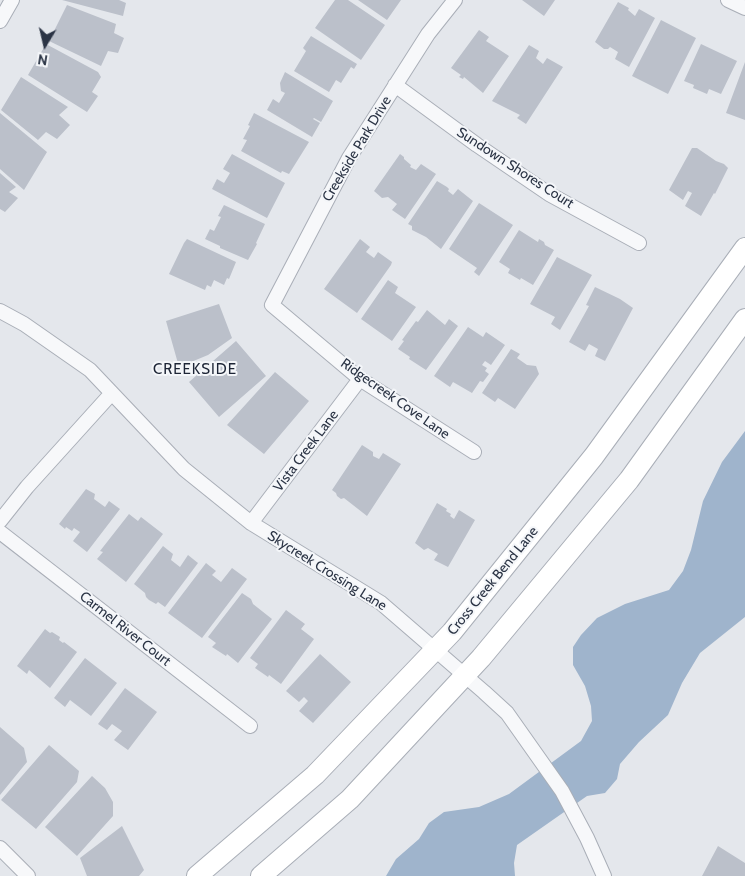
<!DOCTYPE html>
<html>
<head>
<meta charset="utf-8">
<style>
  body { margin:0 }
  #map { position:relative; width:745px; height:876px; overflow:hidden; background:#e4e7ec; font-family:Cabin,sans-serif }
  canvas { display:block }
  .north { position:absolute; left:20px; top:20px; width:50px; height:50px; -webkit-text-stroke:4px #f4f6f9; paint-order:stroke; rotate:189deg; font-size:14px; font-weight:700; line-height:20px; text-align:center; color:#2b3445 }
  .north::after { content:''; display:block; margin:auto; width:18px; height:22px; background:#2b3445; clip-path:polygon(50% 0,100% 100%,50% 72%,0 100%) }
</style>
</head>
<body>
<div id="map">
<canvas width="745" height="876"></canvas>
<div class="north">N</div>
</div>
<script>
const ctx = document.querySelector('canvas').getContext('2d');
ctx.lineJoin = 'round';
function fillPath(path, color) {
  ctx.fillStyle = color;
  ctx.fill(path, 'evenodd');
}
function shape(rows) {
  const path = new Path2D();
  for (const r of rows) {
    path.moveTo(r[0], r[1]);
    for (let i = 2; i < r.length; i += 2) path.lineTo(r[i], r[i + 1]);
  }
  return path;
}
function stroke(path, color, width, dash) {
  ctx.strokeStyle = color;
  ctx.lineWidth = width;
  ctx.lineCap = dash ? 'butt' : 'round';
  ctx.setLineDash(dash || []);
  ctx.stroke(path);
}
function drawText(font, color, halo, rows, align = 'center') {
  ctx.font = font + ' Cabin,sans-serif';
  ctx.lineWidth = 4;
  ctx.setLineDash([]);
  ctx.textBaseline = 'middle';
  ctx.strokeStyle = halo;
  ctx.fillStyle = color;
  for (const [text, x, y, turn = 0] of rows) {
    ctx.save();
    ctx.translate(x, y);
    ctx.rotate((+turn || 0) * Math.PI / 180);
    ctx.textAlign = isNaN(turn) ? turn : align;
    if (halo) ctx.strokeText(text, 0, 0);
    ctx.fillText(text, 0, 0);
    ctx.restore();
  }
}
fillPath(shape([
  [745,431,745,617,700,653,682,683,668,715,639,742,620,764,617,779,605,793,587,796,517,845,514,863,515,876,386,876,396,859,419,839,429,823,444,812,479,807,509,794,581,741,592,721,591,706,585,686,573,665,573,647,581,635,597,618,625,604,669,590,683,571,691,550,703,501,722,462]
]), '#9fb4cc');
fillPath(shape([
  [62,0,119,0,126,3,123,16],
  [335,0,348,0,385,25,361,60,315,28],
  [358,0,401,0,387,20],
  [522,0,555,0,544,16],
  [618,2,629,8,628,10,635,16,639,9,655,18,629,67,615,59,618,52,610,47,608,49,604,49,595,42],
  [67,5,116,24,114,33,124,38,118,53,108,51,101,66,49,41],
  [661,20,696,38,668,94,632,76],
  [479,30,489,37,486,41,509,56,483,93,464,77,463,79,459,77,461,75,451,68],
  [311,36,357,64,354,69,351,67,341,83,336,80,329,92,294,71,306,51,303,48],
  [46,44,98,72,101,77,92,92,98,96,87,112,28,75],
  [701,44,737,61,721,94,709,89,707,94,693,88,694,85,684,81],
  [529,45,539,51,536,58,543,64,547,58,563,67,526,124,517,118,520,115,492,101],
  [745,62,745,120,726,113],
  [285,72,333,101,321,122,314,118,313,119,320,123,312,137,267,110,273,99,279,103,285,93,281,91,280,83],
  [21,77,68,107,59,115,70,125,57,139,46,132,38,140,1,110],
  [0,113,47,152,24,190,0,169],
  [254,113,309,142,289,174,282,171,281,173,241,151,247,140,243,139,250,126,248,125],
  [692,148,697,148,716,161,724,164,728,168,715,194,714,193,701,216,685,206,692,193,688,191,683,200,669,190],
  [232,154,285,183,267,218,212,189,217,179,224,183,230,173,223,169],
  [400,154,404,157,404,159,411,165,410,167,416,170,421,164,436,174,405,219,392,210,397,204,388,197,382,198,374,191],
  [0,173,16,187,9,192,18,198,5,212,0,209],
  [437,181,447,187,449,189,448,191,453,195,458,189,473,201,441,249,426,237,412,230,412,226,408,224],
  [479,203,513,225,479,276,474,272,477,268,449,249],
  [224,205,265,224,256,243,257,244,248,260,220,248,220,246,205,239,210,229,214,231,221,217,218,216],
  [519,230,538,242,539,239,544,242,545,245,554,250,533,285,521,278,520,280,508,273,510,269,499,262],
  [187,239,236,262,229,279,227,278,224,285,214,280,211,287,207,285,205,290,169,274,184,243],
  [360,239,370,247,366,252,374,258,378,252,392,262,391,265,357,313,324,289],
  [557,257,592,275,560,330,551,324,555,317,530,304],
  [388,280,398,287,395,293,416,307,392,341,361,319],
  [595,287,620,299,633,308,605,361,595,356,598,349,589,344,585,351,569,342,589,306,586,305],
  [219,304,232,338,208,355,179,367,166,321],
  [427,310,445,325,449,319,458,326,426,370,409,359,410,357,398,349,404,341,402,340,416,321,418,322],
  [468,327,483,337,486,332,505,345,491,365,485,361,482,365,487,368,485,371,489,374,483,382,480,381,472,393,453,382,450,387,434,376],
  [236,341,266,376,219,417,189,382],
  [511,349,520,354,517,358,527,365,536,366,539,374,515,409,498,398,495,402,482,393],
  [275,372,309,401,264,454,227,425],
  [362,445,373,452,373,456,379,459,383,453,401,464,367,516,344,498,341,499,337,496,336,493,332,490],
  [86,489,95,494,94,499,105,507,109,501,120,509,87,552,73,541,80,532,74,528,72,531,66,527,65,529,59,524],
  [437,503,447,509,446,511,451,514,450,516,454,519,459,510,475,520,448,567,434,560,438,554,428,548,424,550,415,543],
  [129,514,138,521,141,517,163,534,126,582,97,559,103,552,100,551],
  [163,546,173,554,171,560,180,567,188,555,198,563,165,607,158,602,156,604,149,600,146,597,145,593,134,584],
  [206,563,216,571,212,575,221,582,232,568,247,579,202,638,168,613],
  [242,593,251,599,253,604,272,619,238,663,227,654,226,656,212,647,216,643,208,637],
  [286,610,305,624,301,629,314,639,281,684,269,675,268,677,255,668,258,664,250,658],
  [45,629,50,633,52,632,60,637,59,640,63,643,64,642,77,652,50,688,29,670,27,674,17,666],
  [320,654,351,682,313,723,299,711,308,701,304,697,299,702,286,691],
  [85,658,117,683,91,716,70,700,65,707,54,698],
  [125,688,157,712,128,750,114,740,122,731,112,724,107,730,98,724],
  [0,727,24,748,27,762,0,795],
  [49,745,79,771,77,782,36,829,1,800],
  [92,776,105,788,113,802,113,816,77,856,45,827],
  [122,826,144,870,139,876,87,876,80,858],
  [718,846,745,863,745,876,702,876]
]), '#bbc0ca');
const minor = shape([
  [455,0,428,34,349,158,272,305,360,379,474,452],
  [728,0,745,8],
  [0,21,12,0],
  [395,85,477,145,549,194,639,243],
  [0,311,24,324,90,370,184,469,251,523,381,603,484,692,507,713,562,791,587,838,604,876],
  [0,521,27,487,111,394],
  [251,523,360,379],
  [0,532,250,726],
  [0,848,28,876]
]);
const secondary = shape([
  [197,876,315,775,452,632,594,456,745,248],
  [261,876,350,799,481,658,629,480,745,319]
]);
stroke(minor, '#a9aeb7', 16);
stroke(secondary, '#a9aeb7', 22);
stroke(minor, '#f7f8fa', 14);
stroke(secondary, '#fff', 20);
drawText('14px', '#2b3445', '#f4f6f9', [
  ["Creekside Park Drive",357,149,-59],
  ["Sundown Shores Court",515,168,33],
  ["Ridgecreek Cove Lane",395,399,35],
  ["Vista Creek Lane",306,451,-53],
  ["Skycreek Crossing Lane",327,571,32],
  ["Cross Creek Bend Lane",493,581,-51],
  ["Carmel River Court",125,629,38]
]);
ctx.letterSpacing = '1px';
drawText('15px', '#1d2536', '#f4f6f9', [
  ["CREEKSIDE",195,370]
]);
ctx.letterSpacing = '0px';
</script>
</body>
</html>
